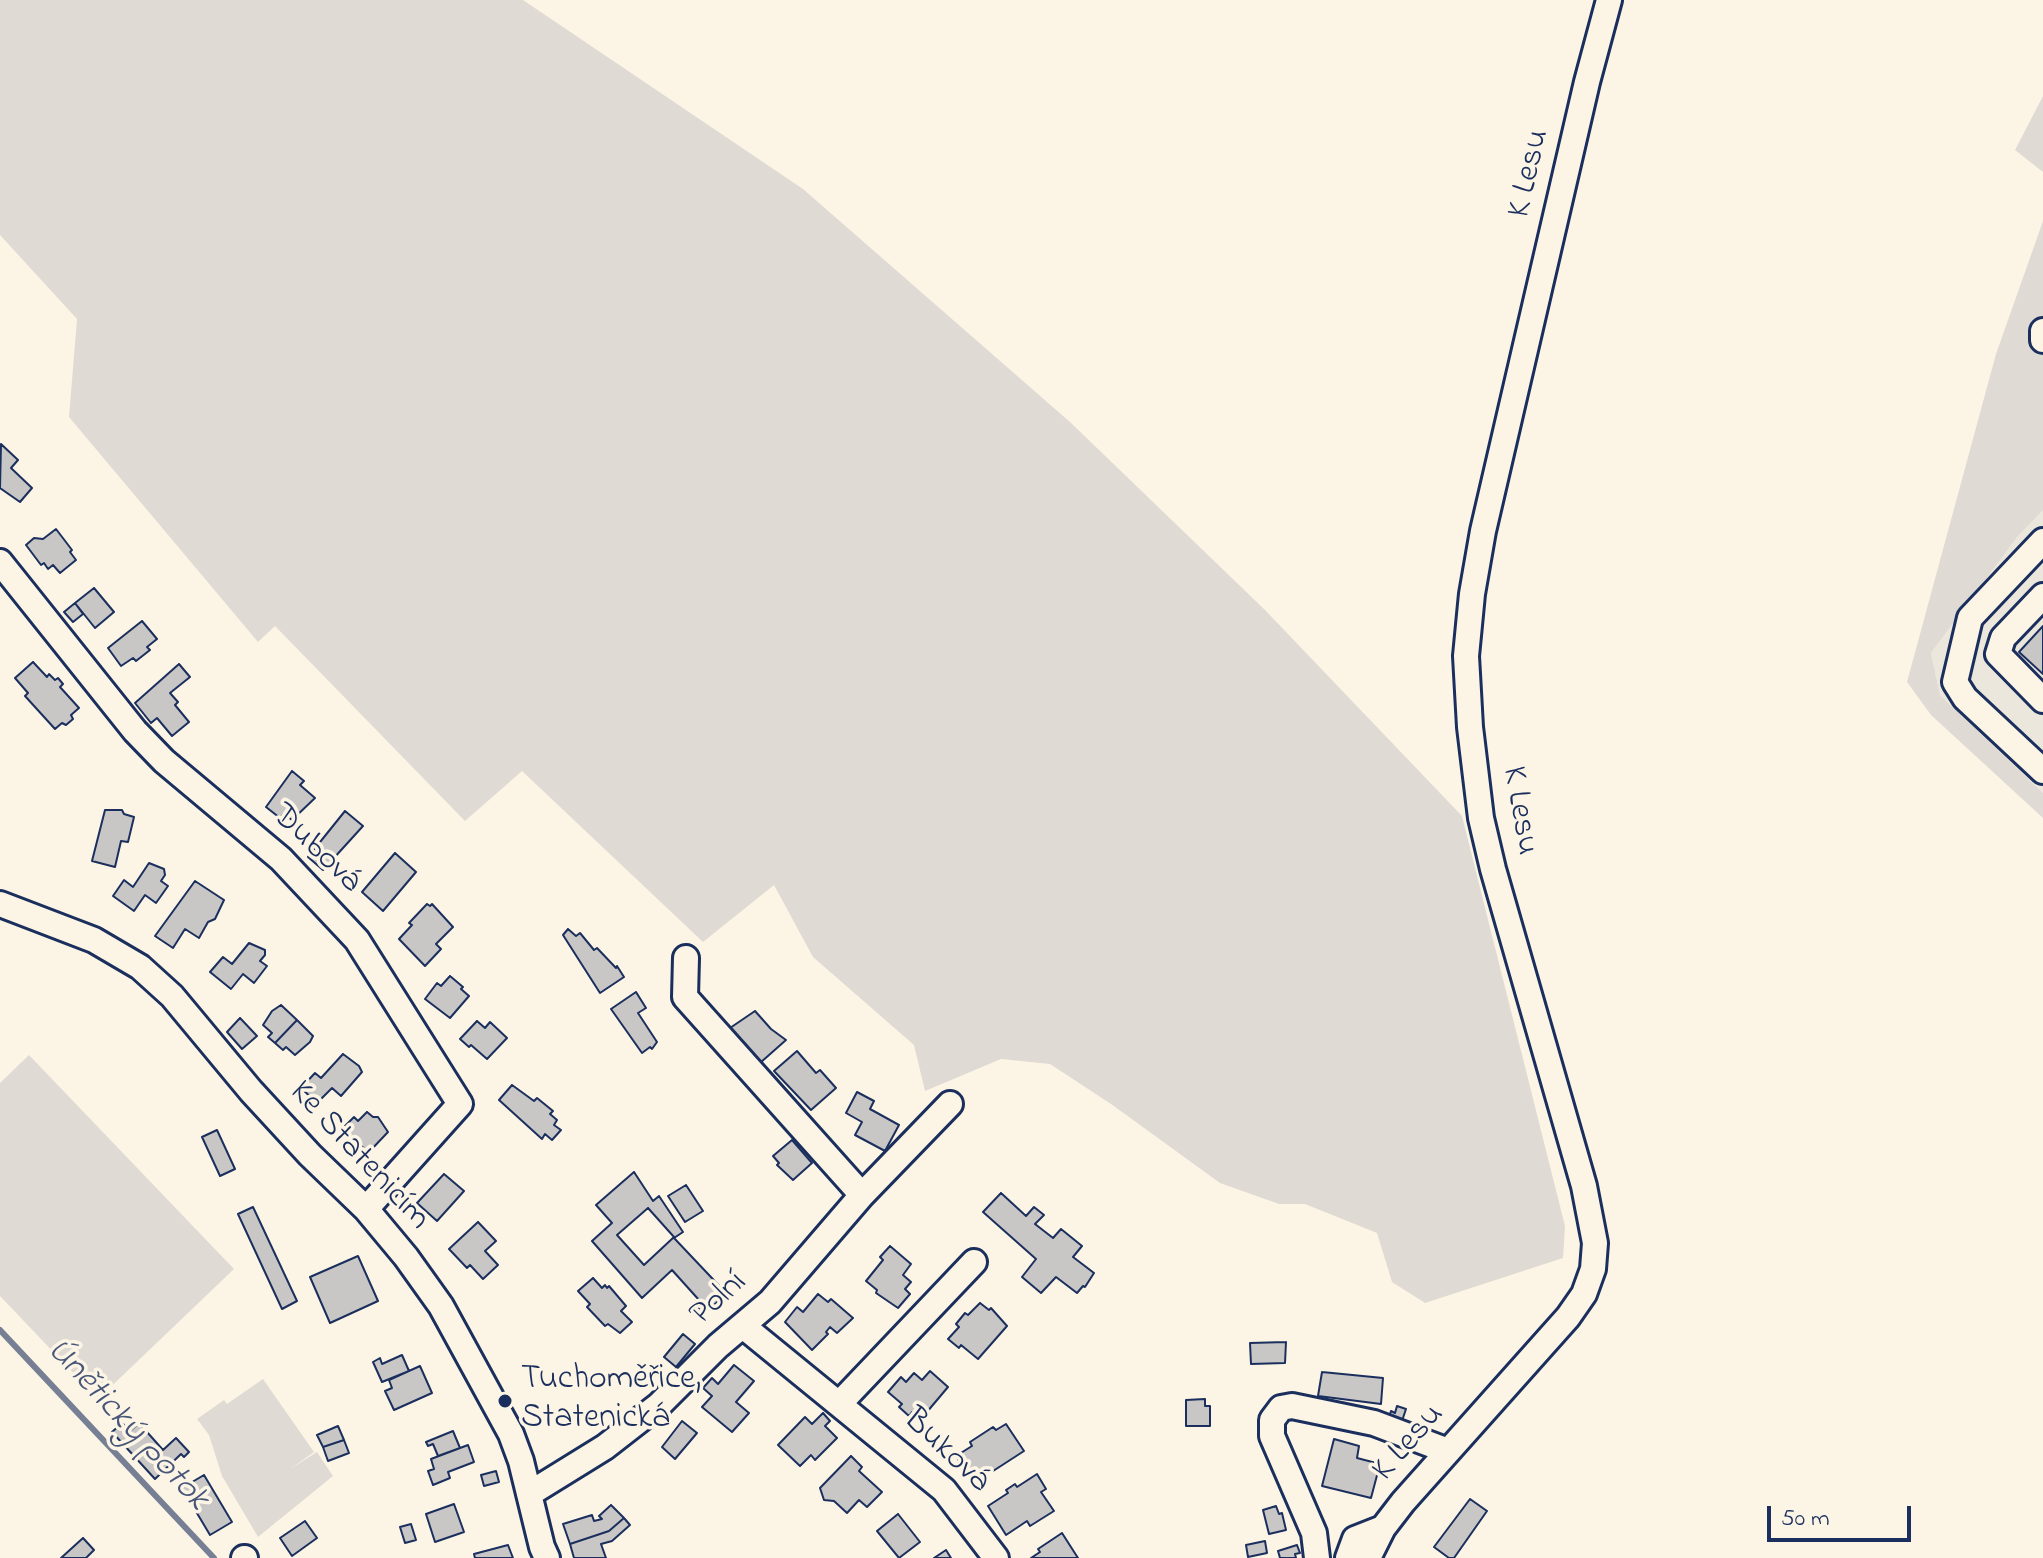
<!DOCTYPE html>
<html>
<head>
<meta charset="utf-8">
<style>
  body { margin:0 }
  #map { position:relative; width:2043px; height:1558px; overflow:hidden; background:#fcf5e5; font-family:"Indie Flower",sans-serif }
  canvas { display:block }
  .scale { position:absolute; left:1767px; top:1506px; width:144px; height:36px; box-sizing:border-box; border:4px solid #1b2f5e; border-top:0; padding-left:10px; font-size:24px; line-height:28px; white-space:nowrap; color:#1b2f5e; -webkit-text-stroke:6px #fcf5e5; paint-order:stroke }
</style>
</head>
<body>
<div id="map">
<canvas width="2043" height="1558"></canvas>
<div class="scale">50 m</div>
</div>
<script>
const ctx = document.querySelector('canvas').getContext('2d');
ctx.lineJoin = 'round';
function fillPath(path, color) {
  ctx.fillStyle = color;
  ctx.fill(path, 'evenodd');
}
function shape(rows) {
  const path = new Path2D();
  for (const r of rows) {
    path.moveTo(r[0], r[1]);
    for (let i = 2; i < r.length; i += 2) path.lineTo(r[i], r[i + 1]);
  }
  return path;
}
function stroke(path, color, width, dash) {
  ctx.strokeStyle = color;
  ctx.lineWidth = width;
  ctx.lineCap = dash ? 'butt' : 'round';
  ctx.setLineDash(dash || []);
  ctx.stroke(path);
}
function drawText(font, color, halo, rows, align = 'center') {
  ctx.font = font + ' "Indie Flower",sans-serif';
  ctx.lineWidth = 7;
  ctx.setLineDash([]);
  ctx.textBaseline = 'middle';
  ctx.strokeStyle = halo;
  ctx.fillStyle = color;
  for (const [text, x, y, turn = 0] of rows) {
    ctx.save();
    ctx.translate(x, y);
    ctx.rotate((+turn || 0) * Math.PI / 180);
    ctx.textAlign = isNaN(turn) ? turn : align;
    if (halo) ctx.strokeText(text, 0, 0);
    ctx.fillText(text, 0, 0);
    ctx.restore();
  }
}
fillPath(shape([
  [2043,509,2043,793,1940,695,1931,653,2018,536]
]), '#ece7dc');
fillPath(shape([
  [0,0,523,0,803,189,1070,422,1265,610,1462,816,1565,1226,1563,1258,1425,1303,1392,1282,1377,1233,1305,1204,1279,1204,1220,1183,1111,1104,1050,1064,1001,1059,925,1091,914,1045,813,957,774,885,703,942,522,771,465,821,275,626,258,642,69,417,77,319,0,235],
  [2043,96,2043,172,2015,150],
  [2043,221,2043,510,2018,536,1931,653,1940,695,2043,793,2043,818,1931,715,1907,682,1996,354],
  [29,1055,234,1269,98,1399,0,1296,0,1083],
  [263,1379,314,1452,290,1469,317,1452,333,1476,258,1537,222,1476,209,1435,197,1419,224,1400,227,1404]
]), '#dfdbd4');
stroke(shape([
  [0,1330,214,1558]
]), '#767f94', 6);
const building = shape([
  [1,444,18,460,11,468,32,488,20,502,0,488,1,444],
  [56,529,72,550,70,552,76,560,60,573,53,565,48,569,44,563,41,565,26,545,34,538,43,539,56,529],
  [94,588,114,612,95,628,75,603,94,588],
  [75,603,83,614,73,622,64,612,75,603],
  [142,621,157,639,147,647,150,650,136,661,133,658,121,666,108,648,142,621],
  [2043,626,2043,674,2019,652,2043,626],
  [33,662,47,677,49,674,55,680,58,678,63,684,60,687,79,708,71,715,73,719,66,725,62,723,55,729,25,696,28,693,15,678,33,662],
  [179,664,190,677,170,693,178,702,175,705,189,722,172,736,157,718,151,723,135,703,179,664],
  [292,771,304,781,300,785,315,798,292,820,284,814,280,818,266,807,292,771],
  [105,810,122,810,124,814,134,817,128,842,121,841,115,867,92,861,105,810],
  [345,811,363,826,323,870,308,857,345,811],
  [395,853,416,872,383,911,362,892,395,853],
  [149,863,164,869,165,875,161,881,168,886,156,903,145,895,134,911,113,896,124,880,133,887,149,863],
  [195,881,224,900,215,919,208,922,199,938,185,929,173,948,155,936,195,881],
  [427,904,430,906,432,904,453,927,436,944,441,949,425,966,399,939,412,925,409,923,427,904],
  [568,929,576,936,580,933,594,950,597,948,616,968,617,966,624,977,600,993,563,935,568,929],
  [249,943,265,950,265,955,260,961,267,966,254,983,243,974,231,989,210,972,223,957,232,964,249,943],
  [450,976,463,987,461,989,469,996,450,1018,425,999,437,983,441,986,450,976],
  [636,992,646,1008,638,1013,657,1042,652,1049,650,1047,642,1053,611,1009,636,992],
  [281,1005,297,1020,275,1043,268,1037,272,1033,263,1025,272,1011,281,1005],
  [755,1011,771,1029,786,1040,760,1063,730,1028,755,1011],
  [240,1018,257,1036,242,1049,227,1032,240,1018],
  [297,1020,313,1036,310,1042,295,1055,286,1047,283,1050,275,1043,297,1020],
  [477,1021,485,1028,490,1022,507,1038,487,1059,471,1045,469,1047,460,1039,477,1021],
  [797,1051,816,1073,820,1070,836,1088,811,1110,774,1071,797,1051],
  [343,1054,359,1066,362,1072,341,1096,332,1088,317,1103,301,1088,315,1073,321,1078,343,1054],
  [512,1085,534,1101,537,1098,553,1111,550,1114,557,1120,554,1125,561,1130,552,1140,545,1134,542,1139,499,1100,512,1085],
  [857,1092,874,1101,870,1109,899,1125,885,1151,855,1135,862,1122,846,1113,857,1092],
  [367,1112,373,1117,378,1117,388,1132,368,1153,354,1138,351,1141,340,1131,354,1117,358,1121,367,1112],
  [217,1130,235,1169,220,1176,202,1137,217,1130],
  [792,1140,812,1163,793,1180,777,1165,779,1163,773,1156,792,1140],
  [634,1172,653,1201,659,1196,683,1232,674,1238,727,1294,703,1314,695,1304,699,1300,672,1270,642,1298,592,1241,612,1223,596,1205,634,1172],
  [648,1208,674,1237,644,1265,617,1235,648,1208],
  [444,1174,464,1191,437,1221,417,1203,444,1174],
  [686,1185,703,1211,685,1222,668,1196,686,1185],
  [1001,1193,1026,1216,1034,1207,1044,1215,1035,1224,1053,1238,1061,1229,1082,1246,1073,1257,1094,1273,1085,1287,1083,1286,1077,1293,1056,1277,1041,1293,1022,1277,1036,1259,983,1212,1001,1193],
  [253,1207,297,1301,282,1309,238,1214,253,1207],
  [478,1222,496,1241,485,1251,498,1265,483,1279,470,1265,467,1268,449,1249,478,1222],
  [890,1246,911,1264,903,1275,911,1282,905,1289,910,1294,898,1308,876,1293,877,1290,866,1281,883,1260,880,1257,890,1246],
  [358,1256,378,1301,330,1323,310,1277,358,1256],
  [593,1278,602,1288,605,1285,607,1288,609,1286,626,1306,621,1311,632,1322,620,1333,608,1324,605,1326,587,1307,590,1304,578,1291,593,1278],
  [818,1294,828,1302,831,1299,853,1318,837,1333,830,1327,826,1332,828,1334,812,1350,785,1322,797,1307,803,1312,818,1294],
  [980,1303,989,1310,991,1308,1007,1326,978,1359,961,1345,959,1348,948,1339,959,1327,956,1324,965,1313,968,1315,980,1303],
  [683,1334,695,1344,676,1367,664,1357,683,1334],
  [1286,1342,1285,1363,1251,1364,1250,1343,1286,1342],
  [402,1355,409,1371,382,1382,373,1362,380,1358,382,1364,402,1355],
  [734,1365,754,1381,736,1402,749,1413,732,1432,702,1407,712,1396,703,1388,712,1378,718,1384,734,1365],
  [420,1366,432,1393,394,1410,385,1391,392,1388,389,1380,420,1366],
  [930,1371,948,1387,921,1419,912,1412,909,1416,899,1407,902,1404,888,1392,901,1377,906,1382,914,1373,922,1380,930,1371],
  [1322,1372,1383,1378,1381,1404,1318,1396,1322,1372],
  [1205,1399,1205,1406,1210,1406,1210,1426,1186,1426,1186,1400,1205,1399],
  [1397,1406,1406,1409,1402,1421,1388,1420,1391,1411,1395,1413,1397,1406],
  [823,1413,830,1421,825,1426,837,1438,815,1460,811,1455,800,1466,778,1445,805,1417,812,1424,823,1413],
  [682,1421,697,1433,675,1459,662,1447,682,1421],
  [122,1423,130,1431,139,1423,163,1450,176,1438,189,1452,184,1457,181,1454,155,1479,112,1432,122,1423],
  [1006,1424,1024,1451,990,1473,986,1467,970,1478,956,1456,972,1446,970,1442,993,1427,996,1430,1006,1424],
  [338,1426,344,1440,323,1447,317,1435,338,1426],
  [453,1431,460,1448,438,1456,433,1444,428,1446,426,1442,453,1431],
  [1334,1439,1359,1446,1357,1458,1380,1464,1371,1498,1322,1486,1334,1439],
  [344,1440,349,1453,328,1461,323,1447,344,1440],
  [468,1445,474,1462,448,1472,450,1478,433,1485,428,1471,434,1469,431,1459,468,1445],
  [851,1456,862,1467,859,1471,882,1492,867,1507,859,1500,847,1513,834,1501,824,1500,820,1488,851,1456],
  [496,1471,499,1482,484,1486,481,1475,496,1471],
  [1037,1474,1046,1489,1041,1492,1054,1511,1030,1526,1027,1521,1006,1535,988,1506,1008,1493,1006,1490,1015,1484,1017,1487,1037,1474],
  [204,1475,232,1522,210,1535,182,1488,204,1475],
  [1470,1499,1487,1511,1454,1558,1449,1558,1434,1547,1470,1499],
  [454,1504,464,1532,435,1542,426,1514,454,1504],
  [611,1505,624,1518,609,1531,570,1544,563,1524,592,1515,594,1521,602,1519,599,1516,611,1505],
  [1276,1506,1279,1514,1282,1513,1286,1530,1269,1534,1263,1510,1276,1506],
  [898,1514,920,1542,899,1558,877,1531,898,1514],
  [624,1518,630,1525,612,1541,601,1544,606,1558,574,1558,570,1544,609,1531,624,1518],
  [305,1521,317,1538,292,1556,280,1538,305,1521],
  [411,1524,416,1540,405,1543,400,1527,411,1524],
  [1062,1533,1078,1558,1031,1558,1040,1552,1038,1549,1062,1533],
  [83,1538,94,1550,86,1558,61,1558,83,1538],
  [1265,1541,1267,1553,1248,1557,1246,1545,1265,1541],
  [508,1545,513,1558,475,1558,474,1554,508,1545],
  [1297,1545,1300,1553,1295,1554,1296,1558,1280,1558,1278,1551,1297,1545],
  [946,1550,951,1558,934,1558,946,1550]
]);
fillPath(building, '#c8c7c6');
stroke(building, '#1b2f5e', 2);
const minor = shape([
  [2043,331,2043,340],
  [2043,541,1970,618,1955,682,1965,698,2043,771],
  [0,562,135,731,164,761,281,859,357,940,460,1104,366,1209],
  [2043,596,2003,638,1998,654,2043,700],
  [0,904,94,940,140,967,172,996,251,1091,310,1155,366,1209,406,1257,441,1306,511,1434,521,1461,542,1547,547,1558],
  [686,958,685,997,862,1195],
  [743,1326,944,1490,996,1558],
  [839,1404,974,1262],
  [529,1494,605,1447,659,1405,718,1346,770,1302,862,1195,950,1104],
  [244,1558,245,1558],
  [1317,1558,1314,1533,1272,1436,1272,1420,1281,1408,1292,1406,1374,1423,1448,1451],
  [1348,1558,1355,1539,1383,1528],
  [1368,1558,1383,1528,1403,1502,1568,1317,1584,1294,1593,1269,1595,1243,1584,1186,1493,869,1481,818,1470,727,1466,656,1472,594,1483,531,1587,82,1609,0]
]);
stroke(minor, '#1b2f5e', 30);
stroke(minor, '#fcf5e5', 24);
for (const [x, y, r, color] of [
  [505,1401,8,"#1b2f5e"]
]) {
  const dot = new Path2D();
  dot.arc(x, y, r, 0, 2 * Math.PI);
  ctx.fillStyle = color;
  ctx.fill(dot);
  stroke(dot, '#fcf5e5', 3);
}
drawText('34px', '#1b2f5e', '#fcf5e5', [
  ["K Lesu",1531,174,-77],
  ["K Lesu",1518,811,80],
  ["Dubová",315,850,44],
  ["Ke Statenicím",358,1157,47],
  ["Polní",720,1300,-42],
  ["K Lesu",1410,1444,-49],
  ["Buková",945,1452,43]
]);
drawText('34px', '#1b2f5e', '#fcf5e5', [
  ["Tuchoměřice,",521,1381],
  ["Statenická",521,1420]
], 'left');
drawText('italic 36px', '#485779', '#fcf5e5', [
  ["Únětický potok",126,1426,47]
]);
</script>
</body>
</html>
